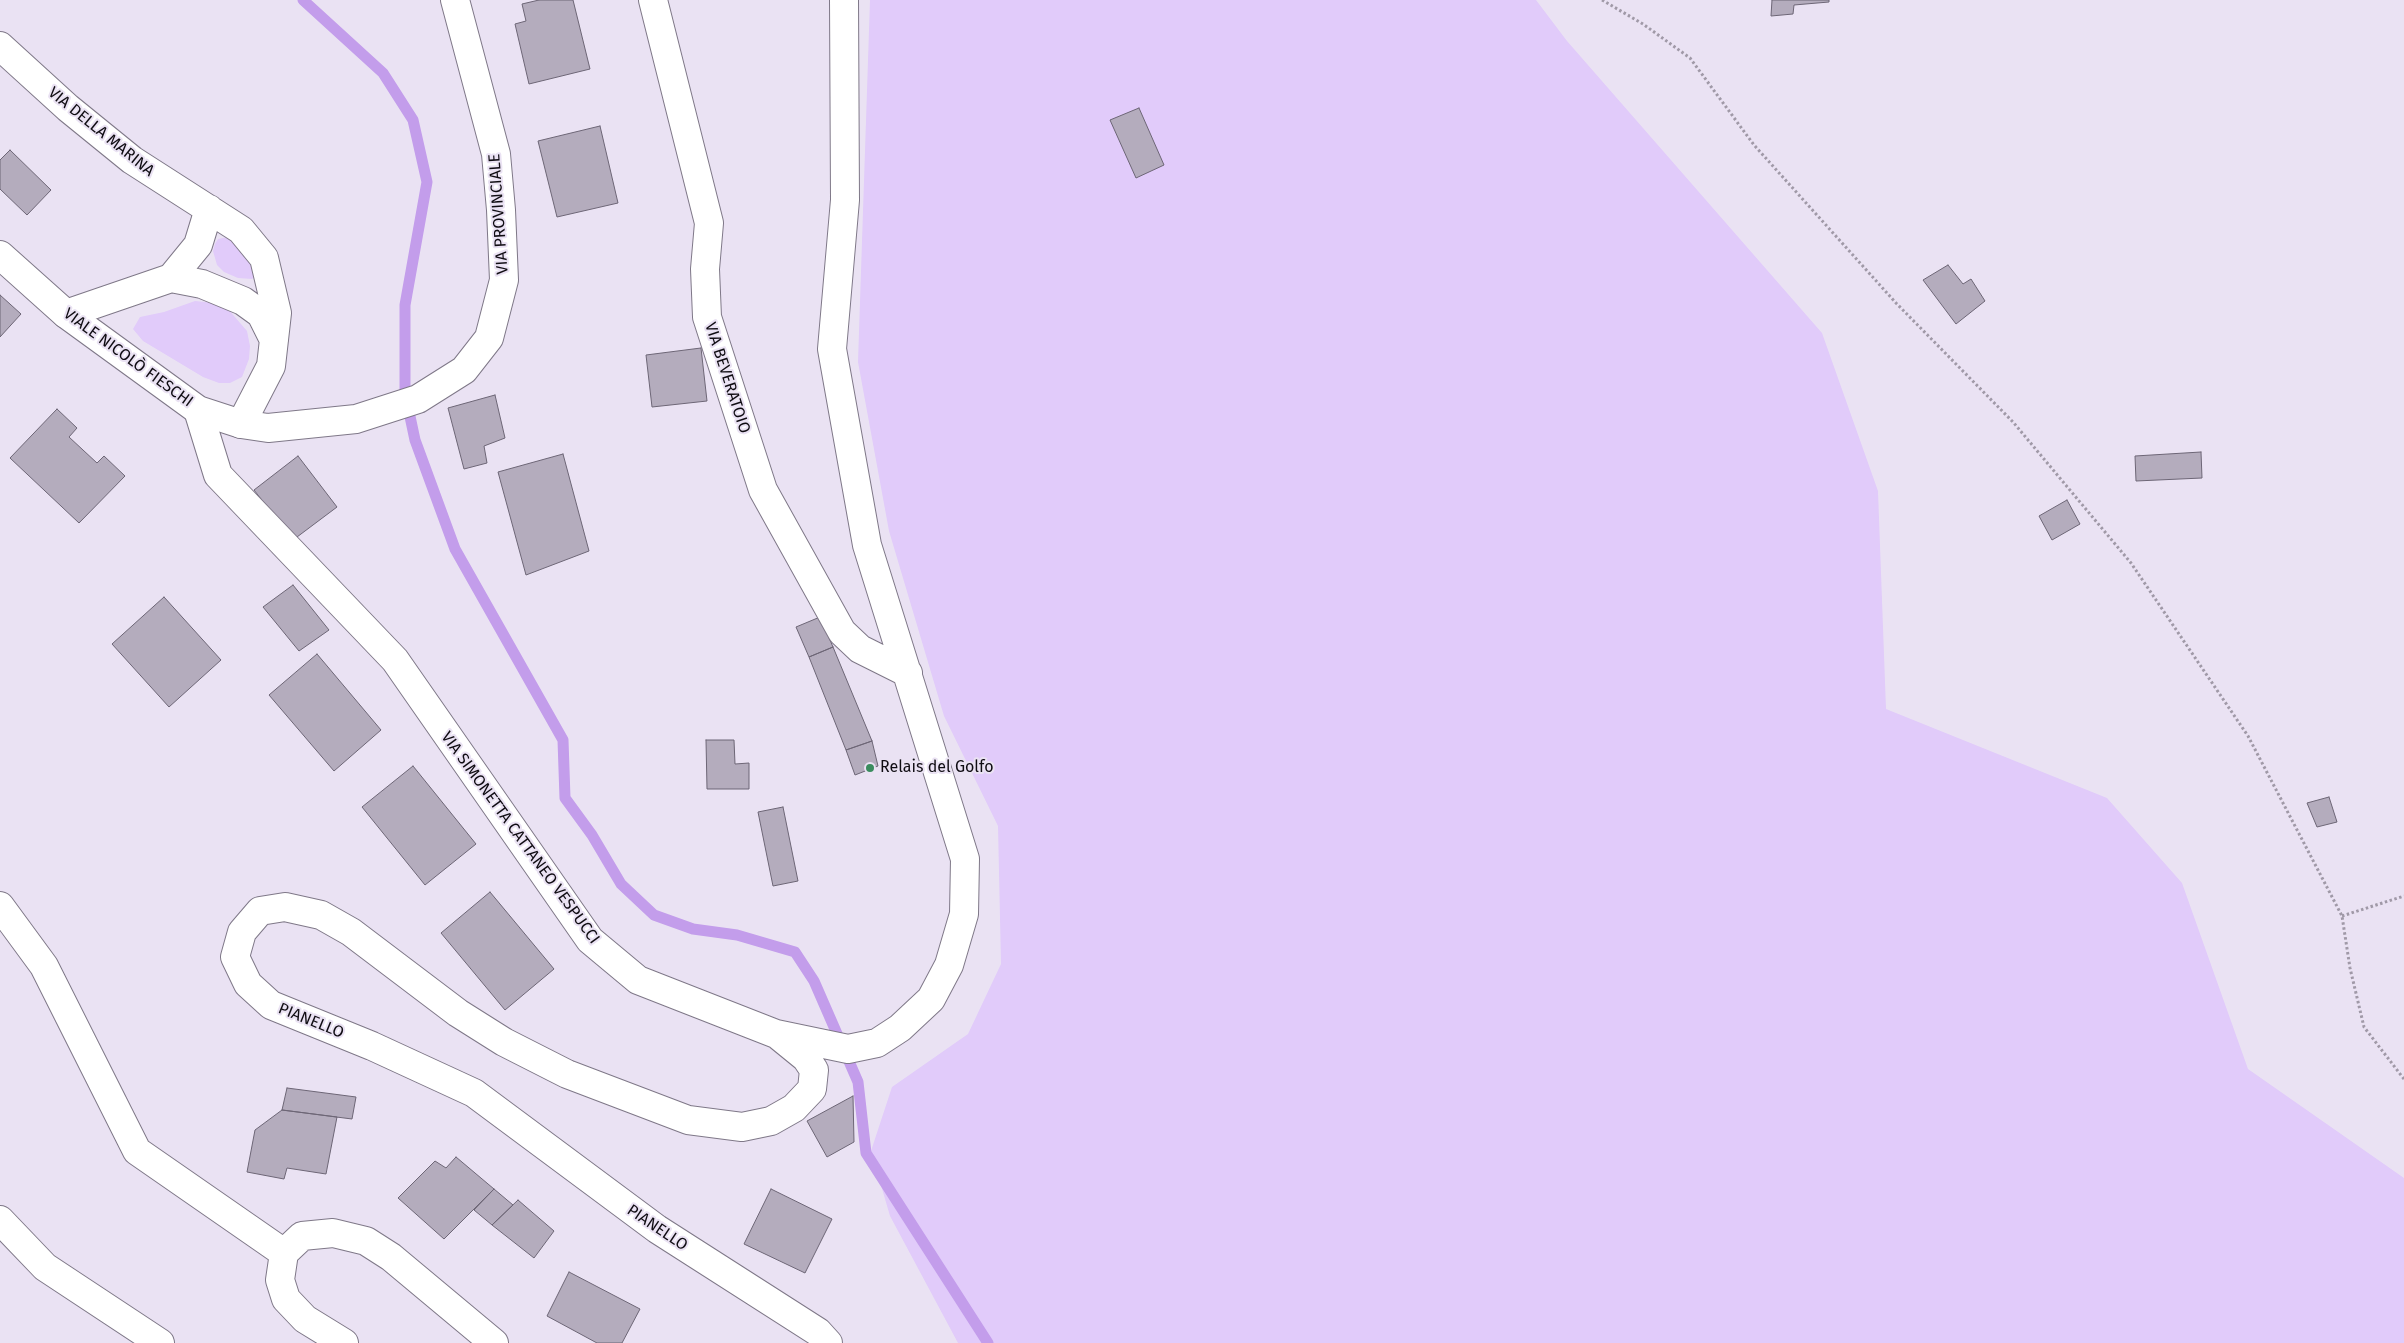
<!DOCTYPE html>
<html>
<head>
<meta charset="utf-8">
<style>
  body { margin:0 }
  canvas { display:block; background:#eae2f3 }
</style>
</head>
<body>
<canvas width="2404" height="1343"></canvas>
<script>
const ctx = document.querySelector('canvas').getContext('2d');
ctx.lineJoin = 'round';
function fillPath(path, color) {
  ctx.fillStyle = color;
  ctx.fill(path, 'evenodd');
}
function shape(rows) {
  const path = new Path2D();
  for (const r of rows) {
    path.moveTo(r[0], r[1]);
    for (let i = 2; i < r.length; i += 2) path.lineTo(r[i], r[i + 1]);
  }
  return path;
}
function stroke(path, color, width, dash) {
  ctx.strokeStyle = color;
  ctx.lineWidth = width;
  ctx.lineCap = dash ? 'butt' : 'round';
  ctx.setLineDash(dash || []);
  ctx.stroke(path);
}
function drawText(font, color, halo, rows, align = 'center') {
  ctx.font = font + ' "Fira Sans",sans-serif';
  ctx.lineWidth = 4;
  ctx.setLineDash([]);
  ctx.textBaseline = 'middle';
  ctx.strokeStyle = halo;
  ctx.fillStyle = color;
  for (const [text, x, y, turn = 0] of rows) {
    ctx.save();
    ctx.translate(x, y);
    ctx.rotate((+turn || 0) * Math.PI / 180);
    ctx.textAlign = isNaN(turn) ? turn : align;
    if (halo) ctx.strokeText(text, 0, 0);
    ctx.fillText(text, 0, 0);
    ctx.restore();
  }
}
fillPath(shape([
  [870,0,1536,0,1567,41,1822,333,1878,491,1886,709,2107,798,2182,883,2248,1069,2404,1178,2404,1343,958,1343,890,1216,871,1151,892,1087,968,1034,1001,964,998,826,944,716,889,531,858,362],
  [228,237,240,244,254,269,255,276,252,279,238,278,224,272,217,265,213,251,215,244,218,239],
  [195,301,214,303,228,309,247,331,250,346,249,359,242,377,230,383,219,383,203,377,143,341,133,329,140,317,164,312]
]), '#e1cbfa');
stroke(shape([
  [303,0,383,73,413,120,427,182,405,305,405,393,415,440,455,549,563,740,565,798,592,835,621,884,654,915,693,929,737,935,795,952,814,981,858,1082,866,1153,988,1343]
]), '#c39deb', 11);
const building = shape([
  [539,0,573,0,590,69,529,84,515,24,526,21,522,4,539,0],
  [1772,0,1829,0,1829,2,1794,5,1793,14,1771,16,1772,0],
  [1139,108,1164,165,1136,178,1110,120,1139,108],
  [600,126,618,203,557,217,538,141,600,126],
  [10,150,51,190,27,215,0,189,0,160,10,150],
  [1948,265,1963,284,1971,279,1985,301,1956,324,1923,280,1948,265],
  [0,295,21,314,0,337,0,295],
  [701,348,707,401,652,407,646,355,701,348],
  [495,395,505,438,484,446,487,463,464,469,448,408,495,395],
  [57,409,77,428,69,437,97,463,104,456,125,476,79,523,10,458,57,409],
  [2201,452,2202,478,2136,481,2135,456,2201,452],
  [563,454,589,551,526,575,498,472,563,454],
  [298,456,337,507,293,540,254,490,298,456],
  [2067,500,2080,524,2052,540,2039,516,2067,500],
  [293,585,329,630,299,651,263,607,293,585],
  [164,597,221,660,169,707,112,644,164,597],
  [820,617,833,647,809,657,796,627,820,617],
  [833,647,872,741,846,750,809,657,833,647],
  [317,654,381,730,334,771,269,695,317,654],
  [706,740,734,740,735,764,749,763,749,789,707,789,706,740],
  [872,741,878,766,855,775,846,750,872,741],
  [413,766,476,844,425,885,362,807,413,766],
  [2329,797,2337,822,2317,827,2307,803,2329,797],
  [783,807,798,881,773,886,758,812,783,807],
  [490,892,554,969,505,1010,441,933,490,892],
  [287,1088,356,1097,352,1119,282,1110,287,1088],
  [853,1096,854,1142,827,1157,807,1121,853,1096],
  [282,1110,337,1117,326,1174,287,1168,284,1179,247,1172,255,1130,282,1110],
  [456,1157,494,1189,444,1239,398,1198,435,1161,446,1168,456,1157],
  [494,1189,513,1205,492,1225,474,1210,494,1189],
  [771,1189,832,1219,805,1273,744,1244,771,1189],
  [518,1200,554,1231,534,1258,492,1225,518,1200],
  [569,1272,640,1309,622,1343,597,1343,547,1316,569,1272]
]);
fillPath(building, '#b4acbd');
stroke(building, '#6d6676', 1);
const minor = shape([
  [653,0,709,223,705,269,707,317,763,490,842,632,860,649,908,673],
  [0,46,68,108,132,160,241,230,264,258,277,313,271,366,241,424],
  [171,278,202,284,243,301,261,314,274,340],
  [66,314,171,278,198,245,209,209],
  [198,410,218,475,395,660,590,940,638,980,776,1034,848,1049,877,1043,900,1028,931,999,949,965,964,914,965,859,867,545,832,349,845,200,844,0],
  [0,906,44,966,137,1151,284,1253],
  [779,1036,806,1058,814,1070,812,1089,794,1108,771,1121,742,1127,688,1120,567,1074,504,1042,458,1013,351,932,321,915,285,907,260,911,242,932,235,957,248,984,271,1005,372,1046,474,1093,657,1229,818,1332,828,1343],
  [0,1220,45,1267,160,1343],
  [344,1343,305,1319,286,1299,280,1280,284,1253,302,1236,333,1233,366,1241,391,1257,494,1343]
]);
const major = shape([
  [0,255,66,314,198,410,241,424,268,428,356,419,418,399,464,370,489,338,504,280,501,210,496,154,455,0]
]);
stroke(minor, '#7f7888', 30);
stroke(major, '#7f7888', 30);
stroke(shape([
  [1602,0,1643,24,1690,58,1754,145,1896,303,2013,422,2131,563,2248,736,2342,916,2350,968,2364,1027,2404,1079],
  [2342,916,2404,896]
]), '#a099a7', 3, [2.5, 2.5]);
stroke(minor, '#fff', 28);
stroke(major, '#fff', 28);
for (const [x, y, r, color] of [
  [870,768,5,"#3a8c5e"]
]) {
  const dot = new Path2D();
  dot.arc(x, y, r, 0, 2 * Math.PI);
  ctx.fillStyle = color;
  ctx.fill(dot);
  stroke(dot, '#eae2f3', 2);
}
drawText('16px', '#0f0c12', '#eae2f3', [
  ["VIA DELLA MARINA",101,132,39],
  ["VIA PROVINCIALE",499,214,-94],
  ["VIALE NICOLÒ FIESCHI",128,358,36],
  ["VIA BEVERATOIO",727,378,72],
  ["VIA SIMONETTA CATTANEO VESPUCCI",520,838,54],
  ["PIANELLO",311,1021,22],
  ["PIANELLO",657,1228,34]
]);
drawText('16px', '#0f0c12', '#eae2f3', [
  ["Relais del Golfo",880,768]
], 'left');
</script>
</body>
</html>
